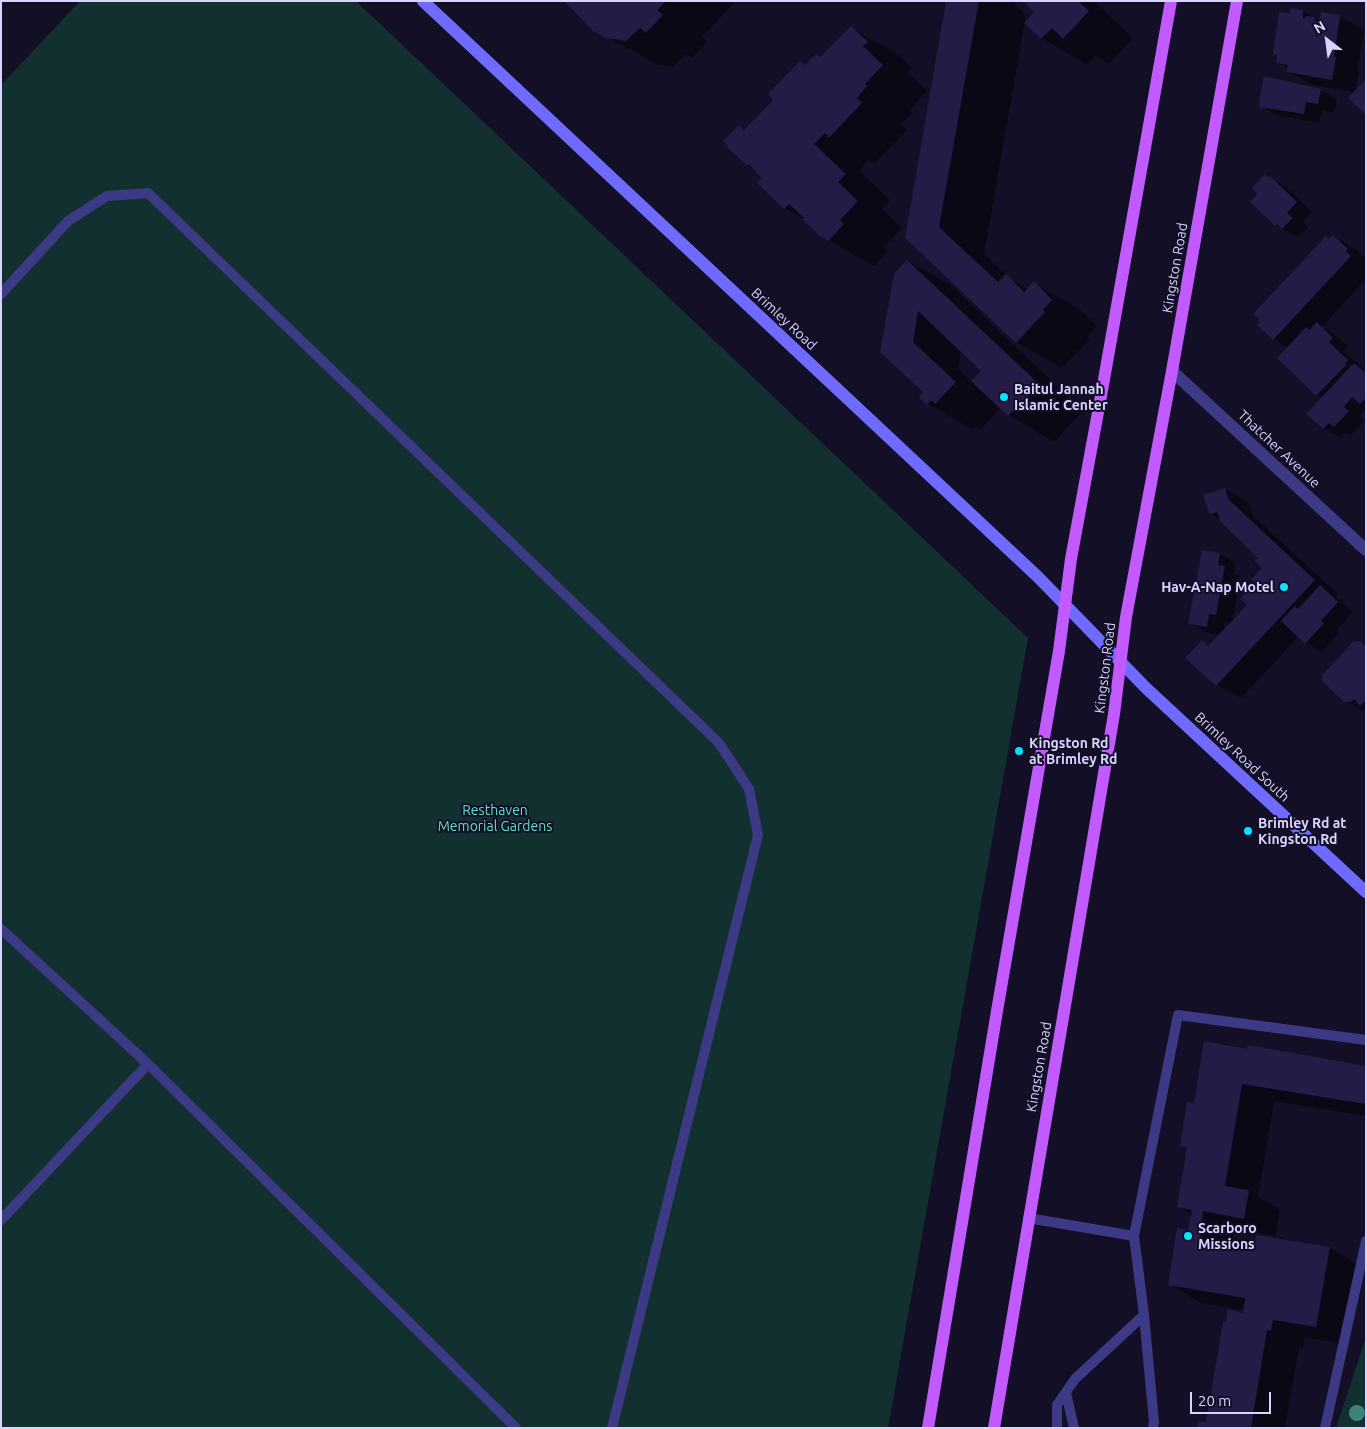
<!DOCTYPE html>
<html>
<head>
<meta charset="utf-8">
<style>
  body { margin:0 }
  #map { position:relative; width:1367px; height:1429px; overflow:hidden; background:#130f26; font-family:Ubuntu,sans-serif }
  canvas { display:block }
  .frame { position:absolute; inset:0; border:2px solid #d9d4ff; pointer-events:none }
  .north { position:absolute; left:1302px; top:15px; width:50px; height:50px; -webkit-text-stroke:4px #130f26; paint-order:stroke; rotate:330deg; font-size:14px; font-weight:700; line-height:20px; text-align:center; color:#d9d4ff }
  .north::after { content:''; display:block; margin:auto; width:18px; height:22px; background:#d9d4ff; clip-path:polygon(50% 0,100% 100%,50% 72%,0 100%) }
  .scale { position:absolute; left:1190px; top:1392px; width:81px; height:22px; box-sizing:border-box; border:2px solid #d9d4ff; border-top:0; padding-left:6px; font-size:15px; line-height:18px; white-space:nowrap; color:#d9d4ff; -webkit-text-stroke:4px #130f26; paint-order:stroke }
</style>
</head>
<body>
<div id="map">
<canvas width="1367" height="1429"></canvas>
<div class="frame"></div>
<div class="north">N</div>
<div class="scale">20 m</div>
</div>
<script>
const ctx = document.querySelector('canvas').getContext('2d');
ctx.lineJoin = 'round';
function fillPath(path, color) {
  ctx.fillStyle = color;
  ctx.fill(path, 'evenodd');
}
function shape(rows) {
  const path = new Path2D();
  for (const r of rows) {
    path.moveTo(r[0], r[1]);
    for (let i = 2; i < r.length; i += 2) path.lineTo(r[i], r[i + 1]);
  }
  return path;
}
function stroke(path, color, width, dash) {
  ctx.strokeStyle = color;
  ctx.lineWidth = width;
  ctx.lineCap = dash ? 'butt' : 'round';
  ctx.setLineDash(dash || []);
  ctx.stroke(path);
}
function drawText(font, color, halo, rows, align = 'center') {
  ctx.font = font + ' Ubuntu,sans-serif';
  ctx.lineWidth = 4;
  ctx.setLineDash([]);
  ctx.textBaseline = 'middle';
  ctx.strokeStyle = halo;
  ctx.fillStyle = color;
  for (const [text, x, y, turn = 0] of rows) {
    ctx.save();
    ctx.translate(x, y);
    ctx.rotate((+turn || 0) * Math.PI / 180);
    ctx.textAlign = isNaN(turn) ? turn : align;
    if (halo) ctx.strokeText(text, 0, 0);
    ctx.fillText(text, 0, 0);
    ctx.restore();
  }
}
fillPath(shape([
  [80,1,356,1,1028,638,888,1428,1,1428,1,85],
  [1366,1337,1366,1428,1336,1428]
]), '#12302f');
fillPath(shape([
  [566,1,736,1,702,37,707,42,692,58,685,54,673,67,659,65,594,30],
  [948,1,1012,1,1026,15,984,254,1010,279,1028,289,1034,283,1079,309,1097,326,1087,337,1090,339,1062,368,1016,342,906,238],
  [1024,1,1094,1,1133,38,1109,64,1095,56,1087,65,1042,38,1026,23,1036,12],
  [1303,11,1321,21,1340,16,1364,30,1357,71,1359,72,1355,92,1312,85,1288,72,1288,68,1277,62,1279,56,1274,54,1291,15],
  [851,28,897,54,912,68,908,73,927,91,909,111,912,113,901,124,907,130,875,163,869,160,859,171,890,200,882,209,902,228,884,247,888,251,874,266,823,237,805,220,785,208,758,183,764,178,747,165,739,126,746,130,806,66,821,58],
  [1265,78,1321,90,1337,99,1334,113,1322,110,1319,123,1277,115,1261,106],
  [1271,178,1286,187,1312,212,1303,222,1308,228,1298,237,1276,225],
  [1333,236,1357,250,1366,259,1366,279,1322,327,1333,333,1348,347,1344,352,1366,371,1366,408,1359,416,1364,421,1351,435,1345,432,1340,437,1324,428,1323,398,1317,395,1288,348,1274,339],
  [907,261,953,287,1083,411,1054,442,1009,415,1001,408,981,429,976,426,973,430,928,404,925,392,882,351],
  [961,350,982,371,972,382,958,369],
  [1225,489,1249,503,1253,516,1338,594,1336,596,1353,612,1336,631,1339,633,1322,652,1306,643,1299,636,1241,698,1217,685,1202,642,1210,646,1220,635,1206,632,1190,623,1203,551,1220,554,1236,563,1234,573,1240,576,1232,623,1249,605,1263,568,1259,558,1221,520,1211,514],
  [1225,622,1232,623,1223,632],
  [1360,643,1366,646,1366,710,1361,710,1345,701],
  [1205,1043,1366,1067,1366,1116,1274,1101,1258,1197,1280,1210,1275,1239,1330,1248,1361,1267,1348,1345,1305,1337,1303,1348,1299,1347,1285,1428,1198,1428,1207,1423,1245,1310,1201,1303,1169,1284,1189,1232,1192,1215,1178,1206,1188,1149,1181,1145,1195,1104],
  [1235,1229,1274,1236,1274,1239,1255,1253,1232,1249]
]), '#0007');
fillPath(shape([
  [564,1,666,1,657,10,663,15,646,33,640,28,626,41,606,38,593,31],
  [946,1,979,1,939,227,998,282,1006,274,1024,292,1034,281,1052,300,1043,310,1045,312,1016,343,905,238],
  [1023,1,1078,1,1089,11,1063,39,1052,28,1041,39,1024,23,1034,12],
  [1290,8,1303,10,1303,18,1305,18,1306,16,1315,17,1314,21,1319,21,1321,12,1340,15,1334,57,1336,57,1332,80,1287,72,1288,65,1276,63,1277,55,1273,54,1279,12,1290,13],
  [851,26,868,42,863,46,883,65,865,84,867,86,857,98,862,103,829,138,825,133,814,144,846,174,838,182,858,201,840,220,844,224,828,241,823,237,822,238,802,219,804,218,789,204,784,209,757,183,762,178,748,164,747,166,727,147,728,146,723,141,739,125,744,130,773,100,768,94,800,61,805,65,816,54,820,57],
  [1264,76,1321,89,1318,104,1306,102,1304,114,1259,107,1260,101,1259,101],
  [1366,79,1366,115,1348,98],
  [1265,174,1269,178,1270,176,1297,202,1287,213,1293,218,1282,229,1277,224,1275,226,1250,202,1257,194,1252,188],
  [1333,235,1348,249,1346,251,1351,256,1273,340,1257,325,1260,322,1258,321,1259,319,1253,314,1326,236,1329,239],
  [907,260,1039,384,1008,416,971,381,981,371,918,311,913,342,956,382,935,404,931,400,927,405,919,397,923,392,880,352,894,274],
  [1317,322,1333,338,1329,342,1348,360,1345,363,1347,364,1316,396,1277,358,1306,327,1309,330],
  [1354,363,1366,373,1366,398,1360,404,1352,397,1344,407,1349,411,1334,427,1329,423,1323,429,1306,414],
  [1225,488,1229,500,1315,580,1216,686,1185,658,1202,640,1208,646,1247,605,1240,599,1255,583,1251,579,1262,568,1254,561,1258,558,1221,522,1217,512,1210,515,1203,495],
  [1202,550,1220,553,1218,565,1225,566,1216,615,1209,614,1207,627,1188,624],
  [1320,585,1338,602,1321,621,1324,623,1305,644,1281,621,1295,606,1298,609],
  [1360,641,1366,647,1366,700,1360,706,1354,699,1351,702,1344,702,1322,681,1322,675,1353,642],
  [1204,1041,1247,1049,1248,1045,1366,1066,1366,1104,1242,1084,1225,1186,1249,1190,1244,1219,1203,1211,1200,1242,1254,1251,1256,1235,1330,1247,1316,1327,1273,1320,1271,1331,1267,1330,1251,1428,1197,1428,1198,1421,1206,1422,1223,1322,1226,1322,1228,1309,1243,1313,1245,1298,1168,1285,1177,1228,1188,1230,1192,1210,1177,1207,1187,1147,1180,1146,1187,1102,1194,1103]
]), '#241b47');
stroke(shape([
  [1,294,68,221,107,196,148,193,719,743,749,789,758,835,612,1428],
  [1,929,148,1064,516,1428],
  [1028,1218,1134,1236,1178,1015,1366,1040],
  [1,1220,148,1064],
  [1144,1315,1154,1422,1153,1428],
  [1066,1393,1074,1428],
  [1057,1428,1057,1405,1075,1379,1144,1315,1134,1236],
  [1325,1428,1366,1241]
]), '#3d3a85', 10);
stroke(shape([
  [1172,371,1366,550]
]), '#3d3a85', 12);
stroke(shape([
  [423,1,1038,577,1146,688,1366,892]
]), '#6f6bff', 12);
stroke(shape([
  [928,1428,997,1011,1059,651,1071,559,1103,385,1171,1],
  [994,1428,1114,714,1126,617,1172,371,1237,1]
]), '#c25bff', 12);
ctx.fillStyle = '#3d827b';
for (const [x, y] of [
  [1357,1413]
]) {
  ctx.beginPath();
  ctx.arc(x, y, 8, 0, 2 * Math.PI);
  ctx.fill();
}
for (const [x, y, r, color] of [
  [1004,397,5,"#00e5ff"],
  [1284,587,5,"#00e5ff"],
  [1019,751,5,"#00e5ff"],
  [1248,831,5,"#00e5ff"],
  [1188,1236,5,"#00e5ff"]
]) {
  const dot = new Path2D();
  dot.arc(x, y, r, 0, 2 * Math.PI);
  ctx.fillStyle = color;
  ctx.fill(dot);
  stroke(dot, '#130f26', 2);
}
drawText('14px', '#d9d4ff', '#130f26', [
  ["Kingston Road",1175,268,-80],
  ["Brimley Road",784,319,43],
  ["Thatcher Avenue",1279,449,43],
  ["Kingston Road",1105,668,-83],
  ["Brimley Road South",1242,757,43],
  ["Kingston Road",1039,1067,-80]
]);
drawText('bold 14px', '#d9d4ff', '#130f26', [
  ["Baitul Jannah",1014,389],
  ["Islamic Center",1014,405],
  ["Hav-A-Nap Motel",1274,587,"right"],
  ["Kingston Rd",1029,743],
  ["at Brimley Rd",1029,759],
  ["Brimley Rd at",1258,823],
  ["Kingston Rd",1258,839],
  ["Scarboro",1198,1228],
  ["Missions",1198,1244]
], 'left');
drawText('14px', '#5fe0c0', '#130f26', [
  ["Resthaven",495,810],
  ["Memorial Gardens",495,826]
]);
</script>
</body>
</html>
